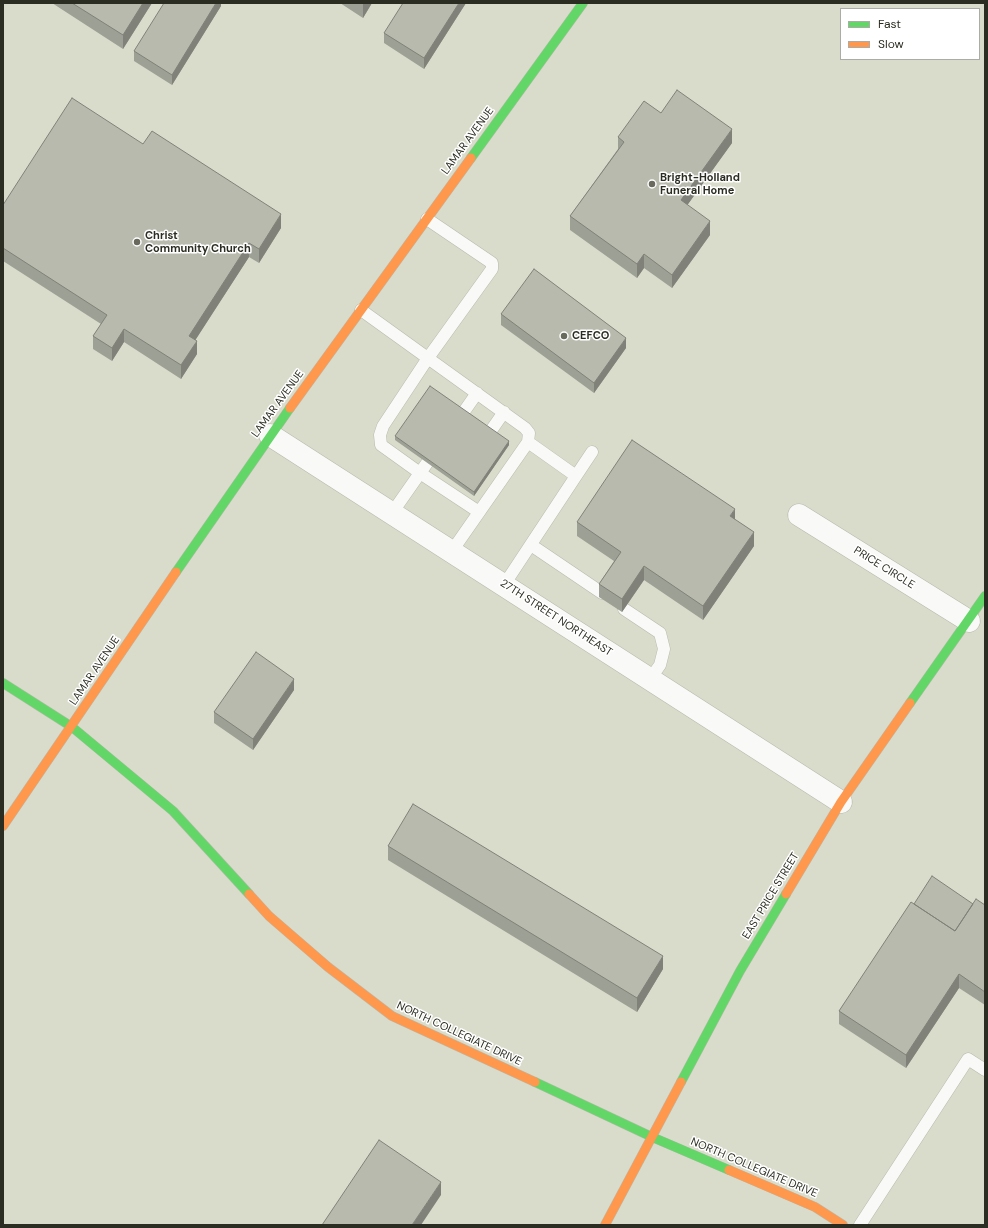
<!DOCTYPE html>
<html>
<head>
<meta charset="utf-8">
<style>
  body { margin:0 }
  #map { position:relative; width:988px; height:1228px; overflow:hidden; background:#d9dccb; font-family:"DM Sans",sans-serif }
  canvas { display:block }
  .frame { position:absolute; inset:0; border:4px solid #2c2d22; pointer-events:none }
  .legend { position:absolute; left:840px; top:8px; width:140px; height:52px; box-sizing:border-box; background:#fff; border:1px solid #ababa7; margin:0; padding:5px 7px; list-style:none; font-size:12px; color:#2c2d22 }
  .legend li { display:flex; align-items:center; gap:8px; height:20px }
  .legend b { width:20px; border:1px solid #ababa7 }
</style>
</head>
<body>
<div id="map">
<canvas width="988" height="1228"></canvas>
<div class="frame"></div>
<ul class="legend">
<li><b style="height:5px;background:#63d668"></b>Fast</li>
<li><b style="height:5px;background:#ff974d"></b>Slow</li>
</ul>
</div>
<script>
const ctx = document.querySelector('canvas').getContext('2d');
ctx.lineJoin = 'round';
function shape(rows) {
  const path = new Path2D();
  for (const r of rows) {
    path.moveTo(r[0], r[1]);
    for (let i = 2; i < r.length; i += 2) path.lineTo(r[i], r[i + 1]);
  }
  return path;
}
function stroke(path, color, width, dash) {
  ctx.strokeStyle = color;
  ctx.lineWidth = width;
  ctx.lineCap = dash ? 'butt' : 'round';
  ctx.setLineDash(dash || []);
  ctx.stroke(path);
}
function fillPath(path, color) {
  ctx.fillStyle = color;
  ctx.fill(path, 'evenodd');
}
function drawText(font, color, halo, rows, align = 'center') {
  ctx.font = font + ' "DM Sans",sans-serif';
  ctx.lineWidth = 3;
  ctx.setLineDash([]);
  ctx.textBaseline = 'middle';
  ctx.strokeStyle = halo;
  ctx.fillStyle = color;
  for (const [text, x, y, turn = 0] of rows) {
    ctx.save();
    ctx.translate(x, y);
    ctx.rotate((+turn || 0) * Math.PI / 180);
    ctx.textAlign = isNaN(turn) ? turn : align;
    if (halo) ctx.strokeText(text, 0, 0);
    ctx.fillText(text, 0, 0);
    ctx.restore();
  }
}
const lane = shape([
  [427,219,492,263,492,269,428,358,383,426,380,435,381,445,420,473,479,512],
  [361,310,525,428,529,433,528,442,452,551],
  [463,413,477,393],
  [490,432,504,412],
  [576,476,592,452],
  [392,513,427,463],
  [531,545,602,593],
  [504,585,576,476,528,442],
  [624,609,660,633,664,649,660,665,650,679],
  [860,1225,968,1059,985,1070]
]);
const street = shape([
  [270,435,841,802],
  [799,515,969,621]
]);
const fast = shape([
  [471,158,583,3],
  [176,572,290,408],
  [3,683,72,727,173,811,249,894],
  [910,703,985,596],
  [535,1082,652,1137,729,1170],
  [681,1082,740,971,786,894]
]);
const slow = shape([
  [290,408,471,158],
  [3,826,176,572],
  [249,894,269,916,328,967,392,1016,535,1082],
  [786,894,841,802,910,703],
  [729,1170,815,1207,843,1225],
  [605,1225,681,1082]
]);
stroke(lane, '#b7baac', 13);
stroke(street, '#b7baac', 23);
stroke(fast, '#b7baac', 10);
stroke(slow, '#b7baac', 10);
stroke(lane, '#f9faf7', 12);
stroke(street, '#f9faf7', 22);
stroke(fast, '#63d668', 9);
stroke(slow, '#ff974d', 9);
fillPath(shape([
  [52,3,152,3,123,49],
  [221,3,221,6,172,85,134,61,134,51],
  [340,3,372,3,363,18],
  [466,3,424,69,384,43,384,33],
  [661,113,732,143,687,205,710,235,672,288,644,268,637,278,570,230,570,216,618,149,618,137],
  [143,144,281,228,259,263,249,257,195,340,197,354,181,379,124,342,112,361,93,349,93,336,101,324,3,261,3,205],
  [501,314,626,348,594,393,501,325],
  [395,436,509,445,474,496,395,440],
  [735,520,754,546,703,620,644,580,622,612,599,597,599,584,614,561,577,536,577,522],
  [294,690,253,750,214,723,214,712],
  [388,846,663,969,637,1012,388,860],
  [914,904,973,904,985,905,985,1005,959,988,906,1068,839,1024,839,1011]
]), '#9da095');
fillPath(shape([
  [143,3,152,3,123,49,123,35],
  [216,3,221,3,221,6,172,85,172,75],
  [363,3,372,3,363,18],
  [459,3,466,3,424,69,424,58],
  [732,129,732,143,681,214,681,200],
  [281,214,281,228,259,263,259,249],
  [710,221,710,235,672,288,672,275],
  [249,243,249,257,189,350,189,336],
  [644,254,644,268,637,278,637,264],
  [124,329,124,342,112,361,112,348],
  [626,338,626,348,594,393,594,383],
  [197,341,197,354,181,379,181,365],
  [509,441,509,445,474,496,474,492],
  [735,509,735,522,730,516],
  [754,532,754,546,703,620,703,606],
  [644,566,644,580,622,612,622,599],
  [294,679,294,690,253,750,253,739],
  [663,956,663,969,637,1012,637,998],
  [959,974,959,988,906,1068,906,1055],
  [441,1182,441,1195,421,1225,412,1225]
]), '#808279');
const building = shape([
  [72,3,143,3,123,35,72,3],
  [164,3,216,3,172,75,134,51,164,3],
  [403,3,459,3,424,58,384,33,403,3],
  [677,90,732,129,681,200,710,221,672,275,644,254,637,264,570,216,624,142,618,137,644,101,661,113,677,90],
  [72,98,143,144,152,131,281,214,259,249,249,243,189,336,197,341,181,365,124,329,112,348,93,336,107,315,3,248,3,205,72,98],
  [534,269,626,338,594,383,501,314,534,269],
  [430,386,509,441,474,492,395,436,430,386],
  [632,440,735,509,730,516,754,532,703,606,644,566,622,599,599,584,621,552,577,522,632,440],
  [256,652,294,679,253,739,214,712,256,652],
  [413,804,663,956,637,998,388,846,413,804],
  [932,876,973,904,955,931,914,904,932,876],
  [976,899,985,905,985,992,959,974,906,1055,839,1011,911,902,955,931,976,899],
  [379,1140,441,1182,412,1225,322,1225,379,1140]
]);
fillPath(building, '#b7baad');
stroke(building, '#808279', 1);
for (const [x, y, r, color] of [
  [652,184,4,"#696a5d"],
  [137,242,4,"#696a5d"],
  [564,336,4,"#696a5d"]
]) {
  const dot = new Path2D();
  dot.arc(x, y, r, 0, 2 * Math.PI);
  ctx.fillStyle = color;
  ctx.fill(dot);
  stroke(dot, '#fff', 1.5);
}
drawText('11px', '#2c2d22', '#fff', [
  ["LAMAR AVENUE",468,141,-54],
  ["LAMAR AVENUE",278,404,-54],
  ["PRICE CIRCLE",884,568,32],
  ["27TH STREET NORTHEAST",556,618,33],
  ["LAMAR AVENUE",95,671,-56],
  ["EAST PRICE STREET",771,896,-59],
  ["NORTH COLLEGIATE DRIVE",459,1034,25],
  ["NORTH COLLEGIATE DRIVE",754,1168,23]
]);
drawText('bold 11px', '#2c2d22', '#fff', [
  ["Bright-Holland",660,178],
  ["Funeral Home",660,191],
  ["Christ",145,236],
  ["Community Church",145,249],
  ["CEFCO",572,336]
], 'left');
</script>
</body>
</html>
